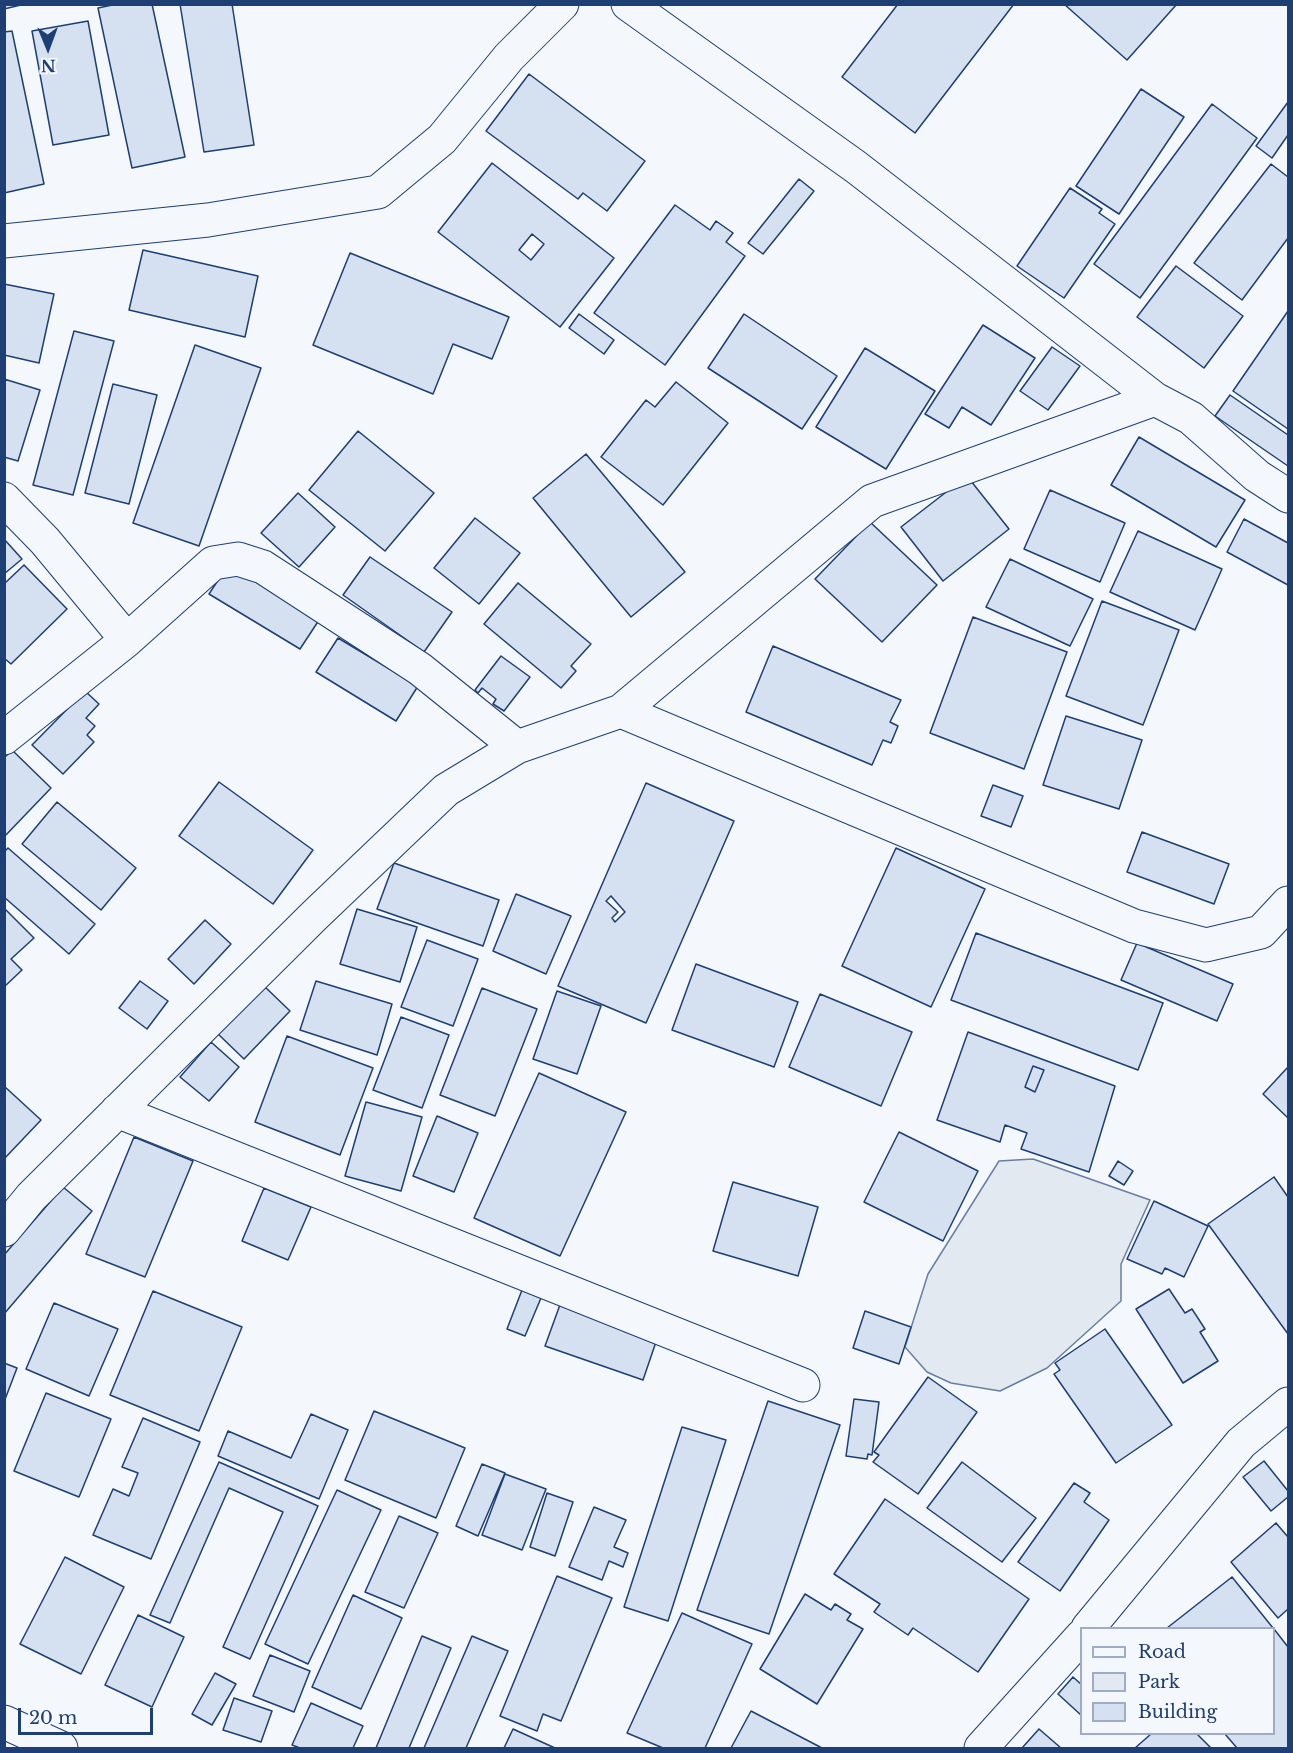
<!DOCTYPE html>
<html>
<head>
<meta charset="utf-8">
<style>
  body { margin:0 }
  #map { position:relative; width:1293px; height:1753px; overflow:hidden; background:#f4f7fb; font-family:"Libre Baskerville",serif }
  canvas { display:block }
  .frame { position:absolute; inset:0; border:6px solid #1d3f73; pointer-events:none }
  .legend { position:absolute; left:1080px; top:1627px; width:195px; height:108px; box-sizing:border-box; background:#f4f7fb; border:2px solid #9eadc5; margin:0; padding:8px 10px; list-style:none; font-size:18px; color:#1d3f73 }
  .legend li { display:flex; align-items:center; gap:12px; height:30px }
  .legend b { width:30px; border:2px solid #9eadc5 }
  .north { position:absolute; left:18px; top:18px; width:60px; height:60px; -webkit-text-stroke:4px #f4f7fb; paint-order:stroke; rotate:179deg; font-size:16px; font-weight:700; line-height:24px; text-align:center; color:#1d3f73 }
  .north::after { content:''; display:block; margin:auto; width:21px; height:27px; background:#1d3f73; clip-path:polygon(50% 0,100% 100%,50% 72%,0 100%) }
  .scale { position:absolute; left:18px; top:1708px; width:135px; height:27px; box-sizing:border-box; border:3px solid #1d3f73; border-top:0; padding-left:8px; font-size:18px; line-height:21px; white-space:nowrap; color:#1d3f73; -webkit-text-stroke:4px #f4f7fb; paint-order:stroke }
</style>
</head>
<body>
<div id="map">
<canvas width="1293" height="1753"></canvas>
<div class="frame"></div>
<ul class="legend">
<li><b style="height:8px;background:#f4f7fb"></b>Road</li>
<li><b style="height:16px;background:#e3e9f0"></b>Park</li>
<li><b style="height:16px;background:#d5e0f0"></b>Building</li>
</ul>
<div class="north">N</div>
<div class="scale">20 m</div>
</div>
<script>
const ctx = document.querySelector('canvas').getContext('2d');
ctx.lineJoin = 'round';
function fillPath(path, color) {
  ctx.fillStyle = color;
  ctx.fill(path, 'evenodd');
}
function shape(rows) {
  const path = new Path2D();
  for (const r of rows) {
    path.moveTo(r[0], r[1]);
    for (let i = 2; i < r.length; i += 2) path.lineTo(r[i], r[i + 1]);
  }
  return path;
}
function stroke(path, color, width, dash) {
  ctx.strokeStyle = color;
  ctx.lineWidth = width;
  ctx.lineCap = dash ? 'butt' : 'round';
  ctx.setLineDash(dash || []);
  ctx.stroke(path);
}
const green = shape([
  [1033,1159,1150,1200,1121,1264,1121,1301,1047,1368,1000,1391,951,1383,927,1372,905,1347,928,1274,999,1161,1033,1159]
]);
fillPath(green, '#e3e9f0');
stroke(green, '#687fa3', 1.5);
const building = shape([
  [4,4,25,4,4,9,4,4],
  [117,4,152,4,185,157,132,168,98,8,117,4],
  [180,4,232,4,254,145,204,152,180,4],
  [898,4,1014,4,915,133,842,77,898,4],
  [1064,4,1177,4,1127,60,1064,4],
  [88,21,109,135,53,145,32,31,88,21],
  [12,31,44,184,4,193,4,32,12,31],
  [529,74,645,161,607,211,583,193,578,199,486,131,529,74],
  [1141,89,1184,117,1119,214,1076,186,1141,89],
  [1288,102,1288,135,1272,158,1256,146,1288,102],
  [1212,104,1257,138,1140,298,1094,264,1212,104],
  [492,163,614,258,560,327,438,232,492,163],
  [532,234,544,244,531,260,519,250,532,234],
  [1271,164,1288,177,1288,238,1242,300,1194,263,1271,164],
  [799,179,814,191,763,254,748,243,799,179],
  [1070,188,1102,209,1099,213,1115,224,1064,298,1017,266,1070,188],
  [675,205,710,230,716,221,733,233,726,242,745,256,665,365,594,313,675,205],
  [143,250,258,276,245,337,129,310,143,250],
  [350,253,509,317,492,359,453,344,433,394,313,345,350,253],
  [1176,266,1243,316,1204,368,1137,317,1176,266],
  [4,284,54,294,39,363,4,355,4,284],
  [1288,311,1288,429,1233,391,1288,311],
  [579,314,614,340,604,354,569,328,579,314],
  [744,314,837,376,802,429,708,368,744,314],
  [983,325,1035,358,991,425,962,407,949,428,925,414,983,325],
  [74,331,114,341,73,495,33,485,74,331],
  [195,345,261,368,199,546,133,523,195,345],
  [1052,347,1080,366,1048,410,1020,391,1052,347],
  [865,348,935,391,886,469,816,427,865,348],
  [4,379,40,390,18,461,4,457,4,379],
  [676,382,728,423,663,505,601,457,646,400,655,407,676,382],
  [113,384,157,395,129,504,85,493,113,384],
  [1230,395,1288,435,1288,466,1215,416,1230,395],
  [358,431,434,493,385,551,309,490,358,431],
  [1139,437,1245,500,1216,547,1111,485,1139,437],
  [586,454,685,572,631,617,533,498,586,454],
  [967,476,1009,529,943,581,901,527,967,476],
  [1050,490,1125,523,1100,582,1024,549,1050,490],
  [298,493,335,527,299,567,261,533,298,493],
  [475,518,520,553,479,604,434,568,475,518],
  [1244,519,1288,543,1288,585,1227,552,1244,519],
  [870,522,937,585,882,642,815,579,870,522],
  [1138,531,1222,569,1195,630,1110,592,1138,531],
  [4,539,22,559,4,574,4,539],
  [370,557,452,612,424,652,343,595,370,557],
  [1010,559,1093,599,1070,646,986,607,1010,559],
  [230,562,321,617,300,649,209,594,230,562],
  [24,565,67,609,11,664,4,658,4,584,24,565],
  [518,583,591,644,571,666,576,671,561,688,484,624,518,583],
  [1102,601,1179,630,1143,725,1066,696,1102,601],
  [973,617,1067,652,1024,769,930,733,973,617],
  [338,638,418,686,396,721,316,672,338,638],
  [773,646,901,700,890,722,898,726,891,743,883,740,872,765,746,712,773,646],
  [501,656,530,677,504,711,493,704,496,699,482,688,478,693,475,690,501,656],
  [85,691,99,704,86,718,95,726,87,735,94,742,63,774,32,745,85,691],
  [1066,716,1142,740,1119,809,1043,785,1066,716],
  [12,750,51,788,4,837,4,758,12,750],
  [219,782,313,850,273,904,179,836,219,782],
  [646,783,734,821,646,1023,558,986,646,783],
  [611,896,625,912,615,922,612,918,618,912,606,901,611,896],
  [993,785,1023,796,1011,827,981,816,993,785],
  [57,802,136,868,101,910,22,844,57,802],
  [1142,832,1229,864,1214,904,1127,872,1142,832],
  [8,848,95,924,69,954,4,897,4,852,8,848],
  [896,848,985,889,931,1007,842,966,896,848],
  [394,863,499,900,483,946,377,909,394,863],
  [516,894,571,916,546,974,493,951,516,894],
  [4,908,34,938,11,959,22,970,4,987,4,908],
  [357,909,417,927,400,982,340,964,357,909],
  [205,920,231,944,194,984,168,959,205,920],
  [976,933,1163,1003,1138,1070,951,1000,976,933],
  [427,940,478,959,453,1026,401,1007,427,940],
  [1137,943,1233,984,1217,1021,1121,980,1137,943],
  [696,964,798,1002,774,1067,672,1030,696,964],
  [140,981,168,1001,147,1029,119,1008,140,981],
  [316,981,392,1004,377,1055,300,1030,316,981],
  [263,985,290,1011,244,1059,217,1033,263,985],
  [482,988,537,1009,495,1116,440,1095,482,988],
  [557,991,601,1006,577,1074,533,1059,557,991],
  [820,994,912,1032,881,1106,789,1067,820,994],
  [401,1017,449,1035,422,1108,373,1090,401,1017],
  [968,1032,1115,1086,1089,1172,1021,1149,1027,1133,1005,1125,1000,1142,937,1120,968,1032],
  [1033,1066,1044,1070,1035,1092,1025,1087,1033,1066],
  [287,1036,373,1068,340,1155,255,1122,287,1036],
  [211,1042,239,1067,209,1101,180,1077,211,1042],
  [1033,1066,1044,1070,1035,1092,1025,1087,1033,1066],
  [1288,1067,1288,1118,1263,1094,1288,1067],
  [539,1073,626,1112,560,1256,474,1218,539,1073],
  [4,1086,41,1120,4,1159,4,1086],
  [366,1102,422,1117,401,1191,345,1176,366,1102],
  [437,1116,478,1133,454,1192,413,1176,437,1116],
  [899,1132,978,1171,943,1241,864,1202,899,1132],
  [134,1137,193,1161,145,1277,86,1254,134,1137],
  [1118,1161,1133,1171,1124,1185,1109,1176,1118,1161],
  [1274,1177,1288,1197,1288,1334,1208,1224,1274,1177],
  [733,1182,818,1207,798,1276,713,1251,733,1182],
  [63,1187,92,1211,4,1314,4,1255,63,1187],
  [264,1188,311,1207,288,1260,242,1241,264,1188],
  [1154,1201,1208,1226,1184,1277,1165,1268,1162,1274,1127,1259,1154,1201],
  [1169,1289,1185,1313,1192,1309,1205,1329,1200,1332,1218,1361,1183,1383,1136,1309,1169,1289],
  [522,1290,541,1298,525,1336,507,1329,522,1290],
  [153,1291,242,1327,199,1431,110,1395,153,1291],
  [561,1302,658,1336,643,1380,545,1346,561,1302],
  [54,1303,118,1329,89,1396,26,1369,54,1303],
  [865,1311,911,1327,899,1364,853,1348,865,1311],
  [1105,1329,1172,1425,1116,1463,1054,1374,1060,1370,1055,1363,1105,1329],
  [4,1363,17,1368,4,1402,4,1363],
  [928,1377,977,1412,918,1494,873,1462,879,1455,874,1452,928,1377],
  [46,1393,111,1419,79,1497,14,1471,46,1393],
  [854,1399,879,1402,872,1455,868,1454,867,1459,846,1456,854,1399],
  [768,1401,840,1425,769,1634,697,1610,768,1401],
  [374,1411,465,1448,436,1518,345,1480,374,1411],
  [311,1414,348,1430,319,1499,218,1456,228,1431,291,1458,311,1414],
  [143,1418,200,1442,151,1559,93,1535,113,1489,129,1496,138,1473,122,1467,143,1418],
  [682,1427,726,1440,668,1621,624,1607,682,1427],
  [1264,1461,1288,1491,1288,1497,1271,1511,1243,1477,1264,1461],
  [219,1462,318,1506,250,1659,223,1647,283,1512,229,1488,170,1623,150,1615,219,1462],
  [962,1462,1036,1518,1002,1562,927,1508,962,1462],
  [482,1464,505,1473,478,1536,456,1526,482,1464],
  [505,1474,546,1489,522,1550,482,1535,505,1474],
  [1074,1483,1090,1493,1084,1502,1109,1520,1060,1591,1018,1562,1074,1483],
  [337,1490,381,1510,308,1664,265,1644,337,1490],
  [547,1493,573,1502,555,1556,530,1547,547,1493],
  [885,1499,1029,1599,978,1672,913,1628,908,1635,874,1612,880,1604,834,1574,885,1499],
  [594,1507,626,1520,614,1547,628,1553,623,1567,609,1561,602,1580,569,1567,594,1507],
  [399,1516,438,1533,404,1608,365,1592,399,1516],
  [1276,1523,1288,1537,1288,1609,1278,1618,1231,1562,1276,1523],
  [65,1557,124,1587,81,1674,20,1644,65,1557],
  [557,1576,612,1598,561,1721,543,1714,537,1731,500,1716,557,1576],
  [1232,1577,1273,1628,1167,1628,1232,1577],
  [805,1594,831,1610,835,1604,851,1614,847,1620,863,1629,817,1704,760,1669,805,1594],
  [353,1595,402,1618,361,1709,312,1687,353,1595],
  [682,1613,752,1644,705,1748,663,1748,627,1733,682,1613],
  [138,1615,184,1637,152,1707,105,1685,138,1615],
  [1274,1629,1288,1647,1288,1748,1237,1748,1225,1734,1274,1734,1274,1629],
  [422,1636,451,1648,409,1748,376,1748,422,1636],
  [472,1636,508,1651,466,1748,424,1748,472,1636],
  [270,1655,310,1671,294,1712,253,1696,270,1655],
  [215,1673,236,1684,212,1725,192,1714,215,1673],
  [1073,1677,1082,1685,1082,1716,1058,1694,1073,1677],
  [234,1698,272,1711,261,1742,223,1730,234,1698],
  [311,1703,363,1726,353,1748,300,1748,292,1745,311,1703],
  [751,1711,822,1748,731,1748,751,1711],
  [513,1729,555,1748,504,1748,513,1729],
  [1039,1729,1061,1748,1022,1748,1039,1729],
  [1151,1734,1197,1734,1211,1748,1135,1748,1151,1734]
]);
fillPath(building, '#d5e0f0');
stroke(building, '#1d3f73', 1.5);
const street = shape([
  [628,4,856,167,1155,399],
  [4,241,208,220,378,192,442,139,509,57,562,4],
  [4,499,45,541,127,640],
  [621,711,1134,926,1206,945,1261,932,1288,903],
  [4,738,127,640,213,563,238,559,263,567,420,669,517,747],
  [117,1111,803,1385],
  [4,1230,31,1197,314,916,446,790,517,747,621,711,872,501,1155,399,1191,418,1257,476,1288,496],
  [1088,1628,1241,1443,1288,1404],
  [981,1748,1082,1636]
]);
const secondary = shape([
  [4,1722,61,1748]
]);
stroke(street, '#1d3f73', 35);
stroke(secondary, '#1d3f73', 35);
stroke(street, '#f4f7fb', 33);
stroke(secondary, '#f4f7fb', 33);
</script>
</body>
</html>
